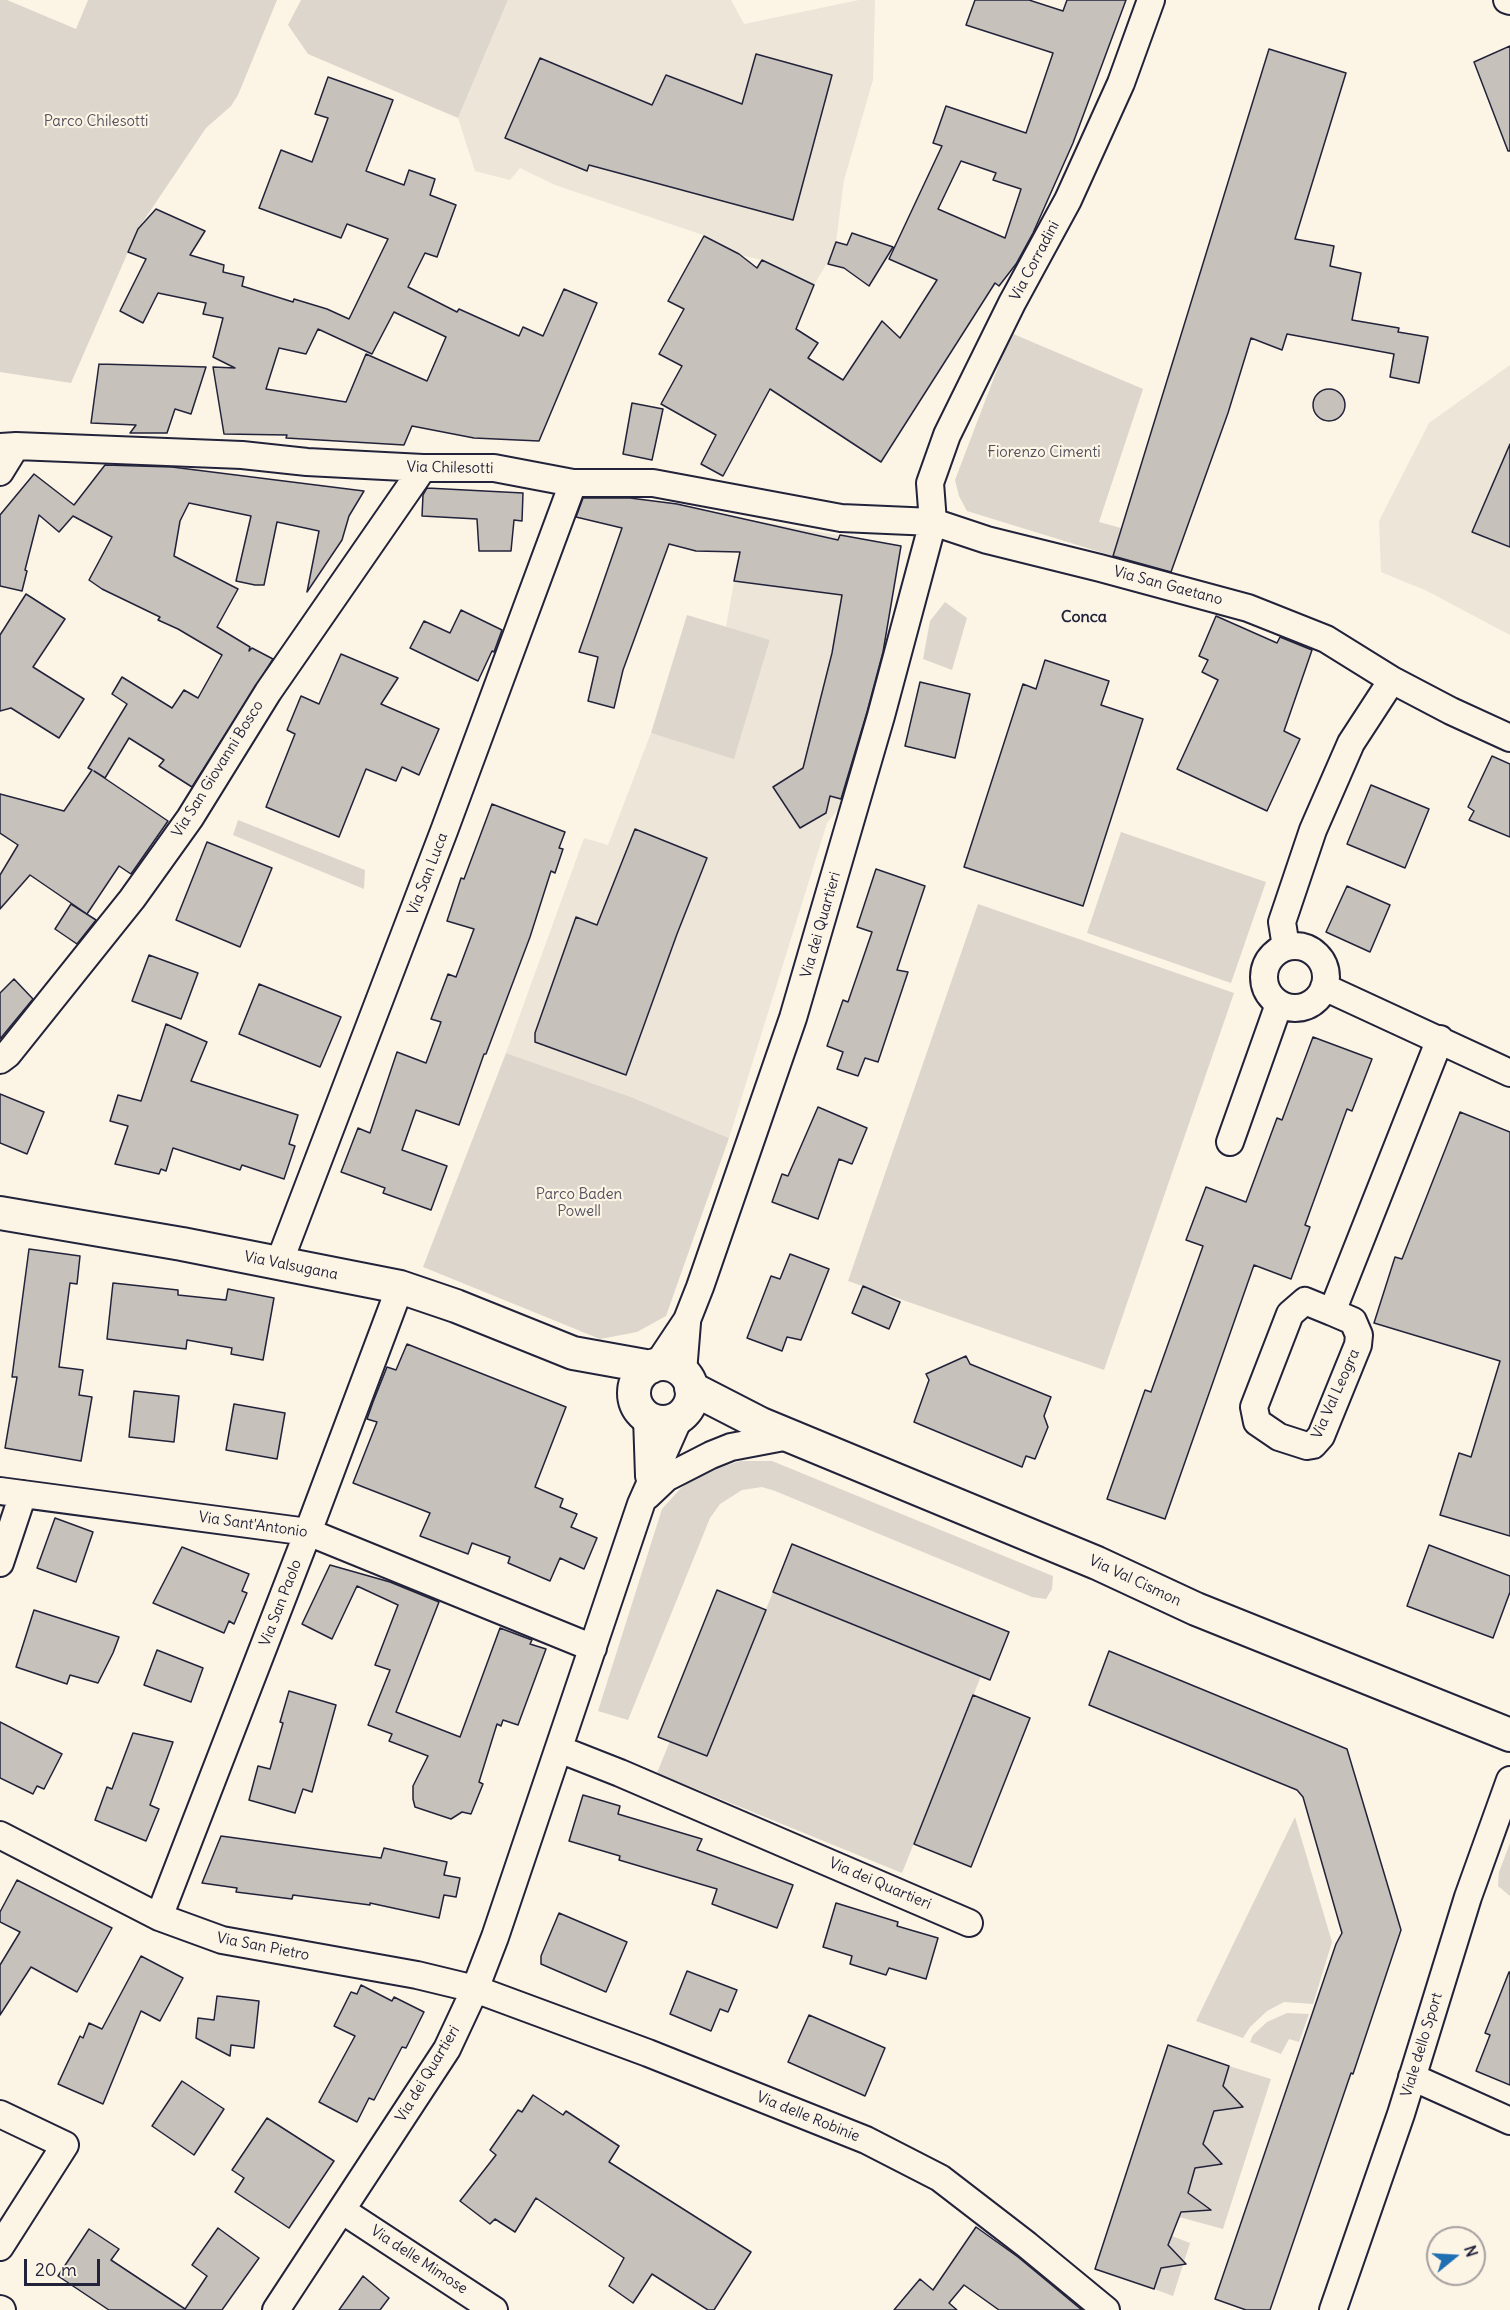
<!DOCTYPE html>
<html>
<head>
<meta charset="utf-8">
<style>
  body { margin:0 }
  #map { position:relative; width:1510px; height:2310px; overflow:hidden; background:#fcf5e5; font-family:Delius,sans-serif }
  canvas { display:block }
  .north { position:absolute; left:1426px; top:2226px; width:60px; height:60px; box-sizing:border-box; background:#fcf5e5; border:2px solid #a5a1a1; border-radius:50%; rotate:72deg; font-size:16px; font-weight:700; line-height:24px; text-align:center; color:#22223b }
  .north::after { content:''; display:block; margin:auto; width:21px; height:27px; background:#1f6fb2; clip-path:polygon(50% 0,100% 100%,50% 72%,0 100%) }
  .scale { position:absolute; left:24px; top:2259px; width:76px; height:27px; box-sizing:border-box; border:3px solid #22223b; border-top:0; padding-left:8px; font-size:18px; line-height:21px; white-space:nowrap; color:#22223b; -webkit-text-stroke:4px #fcf5e5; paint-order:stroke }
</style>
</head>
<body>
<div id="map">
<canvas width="1510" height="2310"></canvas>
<div class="north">N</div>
<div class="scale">20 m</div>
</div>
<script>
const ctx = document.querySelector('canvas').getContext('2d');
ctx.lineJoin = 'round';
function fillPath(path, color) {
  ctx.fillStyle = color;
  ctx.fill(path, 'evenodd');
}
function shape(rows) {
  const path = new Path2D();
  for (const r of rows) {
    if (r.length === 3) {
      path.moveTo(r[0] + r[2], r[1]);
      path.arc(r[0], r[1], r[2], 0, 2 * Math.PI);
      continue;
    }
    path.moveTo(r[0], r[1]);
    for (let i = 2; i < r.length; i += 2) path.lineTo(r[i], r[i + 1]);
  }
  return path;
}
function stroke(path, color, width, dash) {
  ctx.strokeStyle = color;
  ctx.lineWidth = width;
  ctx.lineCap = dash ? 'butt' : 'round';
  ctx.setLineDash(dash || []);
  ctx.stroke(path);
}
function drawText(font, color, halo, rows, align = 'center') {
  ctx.font = font + ' Delius,sans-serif';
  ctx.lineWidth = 4.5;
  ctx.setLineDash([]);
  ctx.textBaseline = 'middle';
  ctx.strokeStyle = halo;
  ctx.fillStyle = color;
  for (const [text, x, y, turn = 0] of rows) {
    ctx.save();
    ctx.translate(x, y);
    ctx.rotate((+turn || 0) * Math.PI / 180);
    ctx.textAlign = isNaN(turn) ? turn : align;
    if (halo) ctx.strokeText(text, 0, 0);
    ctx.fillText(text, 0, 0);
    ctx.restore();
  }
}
fillPath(shape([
  [508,0,731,0,744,24,859,0,875,0,873,80,844,180,836,242,830,258,814,285,762,260,740,255,703,235,555,185,520,168,510,180,475,171,458,118],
  [1510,365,1510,635,1427,591,1381,572,1379,521,1429,423],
  [745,519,901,546,881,662,846,800,827,823,729,1138,631,1097,506,1053,584,838,608,845,651,733,734,758,770,641,726,627]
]), '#ece5d8');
fillPath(shape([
  [0,0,7,0,76,29,88,0,277,0,238,95,231,106,206,128,138,229,71,383,0,372],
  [301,0,508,0,458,118,308,54,288,25],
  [1011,333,1143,389,1099,522,1121,528,1113,556,967,511,959,496,955,480],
  [945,602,967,618,952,670,923,659,930,621],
  [687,615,770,640,734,759,651,733],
  [238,820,365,870,364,889,233,835],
  [1121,832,1266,882,1231,983,1087,933],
  [978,904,1234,993,1104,1370,848,1281],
  [506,1053,631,1097,729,1138,666,1316,637,1332,600,1339,423,1267],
  [741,1461,772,1461,1053,1576,1052,1589,1046,1599,1032,1597,775,1491,762,1487,742,1490,720,1504,710,1518,628,1720,598,1711,662,1509,681,1488,704,1472],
  [773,1592,981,1676,902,1873,657,1773,670,1741,707,1756],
  [1295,1817,1332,1942,1313,2004,1284,2002,1267,2011,1250,2027,1243,2038,1196,2021],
  [1510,1843,1510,1896,1498,1886,1499,1872],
  [1287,2013,1309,2014,1299,2042,1289,2039,1281,2054,1250,2042,1253,2035,1267,2022],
  [1229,2066,1271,2079,1223,2229,1179,2217,1215,2106,1234,2098,1231,2094,1221,2091],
  [1172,2236,1190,2243,1173,2296,1154,2289,1162,2264,1170,2266,1177,2264,1178,2256,1166,2250]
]), '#dcd6cc');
const building = shape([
  [975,0,1029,0,1063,11,1067,0,1126,0,1073,143,1033,233,1016,264,999,286,995,283,881,462,770,389,723,476,701,464,716,435,661,404,682,366,659,354,684,309,668,301,704,236,739,254,757,268,762,260,814,285,796,329,818,343,808,358,843,380,882,321,900,338,937,280,889,259,942,146,933,143,946,106,1026,133,1053,53,966,25,975,0],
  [961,161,996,173,993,180,1021,189,1005,238,938,209,961,161],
  [1510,46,1510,151,1508,151,1474,62,1510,46],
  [1269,49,1346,73,1295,239,1334,246,1330,266,1361,273,1352,320,1399,328,1398,332,1428,337,1419,383,1390,377,1394,354,1287,334,1282,350,1251,338,1228,413,1171,572,1113,556,1269,49],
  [756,54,832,75,793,220,589,165,587,171,505,138,540,58,652,105,666,75,742,104,756,54],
  [328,77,393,100,366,171,404,185,409,170,435,179,430,195,456,205,437,257,425,253,408,287,457,312,459,309,519,336,523,327,543,336,564,289,597,303,539,441,474,438,412,426,404,445,286,438,287,435,224,434,213,367,235,368,213,357,223,318,203,314,206,303,158,293,143,323,120,311,146,259,128,252,138,229,156,209,205,231,190,255,224,265,223,272,244,277,242,286,293,302,294,299,327,309,349,319,388,239,347,224,341,238,259,208,281,150,312,162,328,118,315,114,328,77],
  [394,312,446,337,427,381,366,354,346,402,266,389,279,348,306,354,318,329,372,354,394,312],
  [852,233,893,247,869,286,844,268,828,264,836,242,847,245,852,233],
  [99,364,206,367,191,414,175,409,167,433,130,433,136,425,91,423,99,364],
  [1329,405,16],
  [632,403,663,409,652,460,623,454,632,403],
  [1510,444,1510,547,1472,532,1510,444],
  [105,465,172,467,364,491,349,516,342,540,307,592,319,531,277,522,264,585,255,585,236,581,251,516,189,503,180,521,174,556,238,589,217,627,250,647,249,651,252,648,273,659,192,787,159,766,164,760,129,738,105,778,94,771,168,821,131,874,119,866,87,914,30,875,0,909,0,875,18,845,0,833,0,794,64,811,92,770,88,768,127,704,112,694,122,677,172,708,184,690,198,698,222,655,178,629,158,620,160,617,102,589,89,580,112,537,73,516,59,532,39,515,25,570,27,571,22,591,0,586,0,515,34,474,74,505,105,465],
  [427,488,523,493,522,521,514,520,511,551,479,551,477,519,422,516,423,495,427,488],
  [583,498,630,498,677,504,838,540,840,535,901,546,883,652,867,712,841,799,830,796,826,813,800,828,773,787,803,768,832,653,842,595,734,581,740,552,696,551,669,544,623,670,614,708,588,701,598,657,579,652,622,528,576,517,583,498],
  [26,594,65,619,33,667,84,699,59,738,11,708,0,711,0,635,26,594],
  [461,610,502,630,494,652,492,651,478,681,410,648,424,621,450,633,461,610],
  [1216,616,1277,643,1280,637,1312,650,1284,731,1300,739,1267,811,1177,769,1218,680,1202,672,1208,660,1199,656,1216,616],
  [341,654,398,678,381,704,439,729,419,775,402,767,396,781,366,769,339,837,266,807,295,734,287,730,301,696,319,704,341,654],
  [1045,660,1109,681,1101,705,1143,719,1083,906,964,867,1023,684,1036,689,1045,660],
  [920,682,970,694,955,758,905,746,920,682],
  [1492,756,1510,764,1510,837,1469,820,1474,811,1468,807,1492,756],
  [1371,785,1429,809,1405,868,1347,844,1371,785],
  [492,804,565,832,559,848,563,849,555,873,551,871,530,937,486,1054,484,1054,459,1125,416,1110,402,1150,447,1166,431,1210,383,1193,385,1188,341,1172,358,1128,370,1133,397,1052,426,1063,441,1022,431,1019,448,974,456,977,474,929,447,921,461,878,464,879,492,804],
  [635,829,707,858,677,934,626,1075,535,1042,535,1033,576,917,597,925,635,829],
  [207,842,272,868,240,947,176,920,207,842],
  [876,869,925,886,897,970,908,972,878,1062,865,1058,858,1076,837,1069,843,1052,827,1046,843,1000,848,1002,872,932,857,927,876,869],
  [1347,886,1390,905,1370,952,1326,932,1347,886],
  [71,904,96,920,77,944,55,929,71,904],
  [149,955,198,973,181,1019,132,1001,149,955],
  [14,979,33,999,0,1039,0,993,14,979],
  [259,984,341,1017,320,1067,239,1034,259,984],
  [166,1024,207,1042,191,1081,298,1115,289,1144,295,1146,284,1179,242,1165,240,1170,173,1148,166,1171,161,1169,159,1174,115,1164,128,1126,110,1121,118,1095,141,1101,166,1024],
  [1313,1037,1372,1059,1352,1111,1347,1109,1305,1225,1310,1227,1291,1279,1254,1265,1165,1519,1107,1499,1145,1390,1151,1392,1203,1246,1186,1240,1206,1187,1246,1202,1277,1118,1282,1120,1313,1037],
  [0,1094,44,1112,27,1154,0,1143,0,1094],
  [818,1107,867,1128,852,1164,839,1159,818,1219,772,1202,782,1174,788,1176,818,1107],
  [1460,1112,1510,1132,1510,1536,1440,1515,1459,1453,1471,1457,1500,1361,1374,1323,1395,1257,1402,1259,1460,1112],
  [29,1249,80,1256,77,1284,70,1283,59,1367,83,1370,79,1395,92,1397,81,1461,5,1448,17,1377,12,1377,29,1249],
  [790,1254,829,1269,801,1340,787,1337,782,1351,747,1338,771,1276,780,1279,790,1254],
  [113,1283,178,1290,178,1295,226,1300,228,1289,274,1298,263,1360,231,1354,232,1348,187,1340,186,1349,107,1339,113,1283],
  [863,1286,900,1302,889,1329,852,1313,863,1286],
  [407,1344,566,1407,535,1487,563,1499,560,1507,577,1514,571,1527,597,1538,584,1569,560,1558,550,1581,508,1563,510,1557,472,1543,468,1554,420,1536,430,1513,353,1483,377,1422,367,1419,373,1402,387,1367,396,1370,407,1344],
  [966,1356,970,1364,1051,1397,1044,1416,1048,1427,1035,1459,1026,1456,1022,1467,914,1422,929,1380,926,1374,966,1356],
  [134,1391,179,1396,174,1442,129,1437,134,1391],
  [234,1404,285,1413,277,1459,226,1450,234,1404],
  [55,1518,93,1532,76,1582,37,1568,55,1518],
  [792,1544,1009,1632,990,1680,773,1592,792,1544],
  [1429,1545,1510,1576,1510,1592,1493,1638,1407,1606,1429,1545],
  [182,1547,249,1574,242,1591,247,1593,234,1624,229,1621,224,1633,153,1603,182,1547],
  [330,1565,390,1582,439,1602,396,1712,460,1737,500,1628,532,1640,530,1644,546,1649,518,1725,503,1720,501,1726,497,1724,479,1782,483,1784,471,1814,462,1812,451,1819,415,1807,413,1799,413,1786,428,1756,389,1741,392,1734,368,1725,390,1670,375,1665,398,1605,357,1586,332,1639,302,1624,330,1565],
  [717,1590,766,1610,707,1756,658,1737,717,1590],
  [34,1610,119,1637,113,1653,98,1683,70,1675,67,1684,16,1667,34,1610],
  [157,1650,203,1668,191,1702,144,1685,157,1650],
  [1109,1651,1347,1749,1401,1930,1353,2074,1351,2073,1270,2310,1246,2310,1215,2299,1336,1944,1342,1933,1303,1797,1297,1790,1089,1705,1109,1651],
  [289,1691,336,1705,312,1792,303,1789,295,1813,249,1800,258,1766,270,1769,283,1723,280,1722,289,1691],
  [973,1695,1030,1718,971,1867,914,1844,973,1695],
  [0,1722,62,1754,44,1789,37,1786,33,1794,0,1778,0,1722],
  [133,1733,173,1742,150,1805,159,1809,146,1841,95,1820,107,1787,112,1789,133,1733],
  [583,1795,620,1806,618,1814,702,1839,697,1850,793,1885,777,1928,712,1904,717,1889,619,1860,620,1856,569,1841,583,1795],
  [221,1836,381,1858,384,1848,447,1862,444,1875,460,1878,456,1897,444,1895,439,1918,370,1903,370,1905,293,1895,292,1899,236,1892,237,1888,202,1883,221,1836],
  [17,1880,112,1928,77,1992,31,1967,0,2015,0,1965,20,1932,0,1922,0,1912,17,1880],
  [836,1903,898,1922,897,1926,938,1938,926,1979,889,1968,886,1975,850,1964,852,1956,823,1947,836,1903],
  [559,1913,627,1942,606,1992,541,1964,541,1956,559,1913],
  [141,1956,183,1978,160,2021,141,2011,103,2104,58,2084,80,2036,83,2038,89,2023,102,2029,141,1956],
  [687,1971,737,1990,728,2012,720,2009,711,2031,670,2014,687,1971],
  [1509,1972,1510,1972,1510,2085,1476,2071,1490,2035,1485,2033,1509,1972],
  [361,1985,392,2001,394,1997,424,2012,406,2048,402,2047,374,2100,369,2098,357,2122,319,2102,355,2036,334,2026,351,1992,357,1994,361,1985],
  [217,1996,259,2001,254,2048,231,2045,230,2056,196,2038,198,2018,214,2020,217,1996],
  [809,2015,885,2048,865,2096,788,2062,809,2015],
  [1168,2045,1229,2066,1223,2086,1243,2107,1214,2111,1203,2144,1222,2164,1195,2168,1188,2193,1211,2210,1181,2212,1168,2245,1186,2264,1161,2268,1154,2289,1095,2269,1168,2045],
  [182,2081,224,2109,194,2155,152,2126,182,2081],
  [533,2095,563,2115,566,2111,619,2146,609,2162,751,2252,714,2310,708,2310,652,2274,633,2303,609,2286,624,2258,536,2198,515,2232,495,2219,490,2224,460,2201,496,2155,490,2150,518,2110,522,2112,533,2095],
  [267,2118,334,2161,289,2228,235,2192,244,2178,232,2170,267,2118],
  [976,2227,1018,2257,1082,2310,999,2310,964,2285,949,2303,957,2310,894,2310,920,2279,933,2290,976,2227],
  [218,2228,259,2258,222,2310,109,2310,58,2276,89,2229,119,2249,111,2260,185,2309,207,2276,192,2265,218,2228],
  [363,2276,389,2298,380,2310,339,2310,363,2276]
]);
fillPath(building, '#c6c1bb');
stroke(building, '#22223b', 1.5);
const minor = shape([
  [1507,0,1510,1],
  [0,447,16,446,242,455,307,462,423,468,494,468,573,483,653,483,841,518,933,522,987,540,1100,568,1248,608,1326,639,1392,680,1451,711,1510,738],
  [0,472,16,446],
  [1295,977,31],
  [1286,947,1282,922,1313,830,1351,743,1392,680],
  [1324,987,1510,1073],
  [0,1060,8,1054,132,899,190,818,268,692,423,468],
  [1230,1142,1279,1004],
  [279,1263,444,831,573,483],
  [1332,1312,1353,1321,1359,1335,1358,1345,1321,1436,1313,1445,1307,1446,1279,1437,1257,1422,1254,1407,1290,1314,1305,1301,1332,1312,1440,1039],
  [657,1365,687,1320,700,1287,793,1018,881,716,933,522,930,483,947,435,1012,303,1068,200,1121,83,1151,0],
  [683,1372,687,1323],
  [647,1417,649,1476],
  [0,1491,308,1532,593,1648],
  [647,1496,666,1478,711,1455,731,1447,789,1436],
  [0,1563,23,1494],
  [559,1749,620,1773,969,1923],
  [0,1835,159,1917,222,1940,417,1975,475,1989,648,2053,866,2140,940,2178,1027,2245,1106,2310],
  [159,1917,308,1532,400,1287],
  [1412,2077,1510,2121],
  [0,2114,65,2145,0,2247],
  [343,2211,494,2310],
  [0,2309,2,2310],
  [276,2310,447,2049,475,1989,495,1937,641,1504,680,1416],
  [1333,2310,1401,2114,1468,1897,1510,1780]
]);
const major = shape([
  [0,1213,182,1244,400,1287,456,1306,573,1353,651,1367],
  [663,1393,29],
  [691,1388,761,1424,1097,1563,1196,1609,1510,1735]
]);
stroke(minor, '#22223b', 30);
stroke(major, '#22223b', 36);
stroke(minor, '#fcf5e5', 26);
stroke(major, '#fcf5e5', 32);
drawText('15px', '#504f5f', '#fcf5e5', [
  ["Parco Chilesotti",96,122],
  ["Fiorenzo Cimenti",1044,453],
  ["Parco Baden",579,1195],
  ["Powell",579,1212]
]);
drawText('15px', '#22223b', '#fcf5e5', [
  ["Via Corradini",1035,261,-62],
  ["Via Chilesotti",450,468,1],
  ["Via San Gaetano",1168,586,15],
  ["Via San Giovanni Bosco",218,769,-58],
  ["Via San Luca",428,874,-69],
  ["Via dei Quartieri",821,925,-74],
  ["Via Valsugana",291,1266,11],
  ["Via Val Leogra",1336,1394,-66],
  ["Via Sant'Antonio",253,1525,8],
  ["Via Val Cismon",1135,1581,25],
  ["Via San Paolo",281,1603,-69],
  ["Via dei Quartieri",880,1884,23],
  ["Via San Pietro",263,1947,11],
  ["Viale dello Sport",1422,2045,-73],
  ["Via dei Quartieri",428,2074,-59],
  ["Via delle Robinie",808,2117,22],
  ["Via delle Mimose",419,2260,33]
]);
drawText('bold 16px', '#22223b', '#fcf5e5', [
  ["Conca",1084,617]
]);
</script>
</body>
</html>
